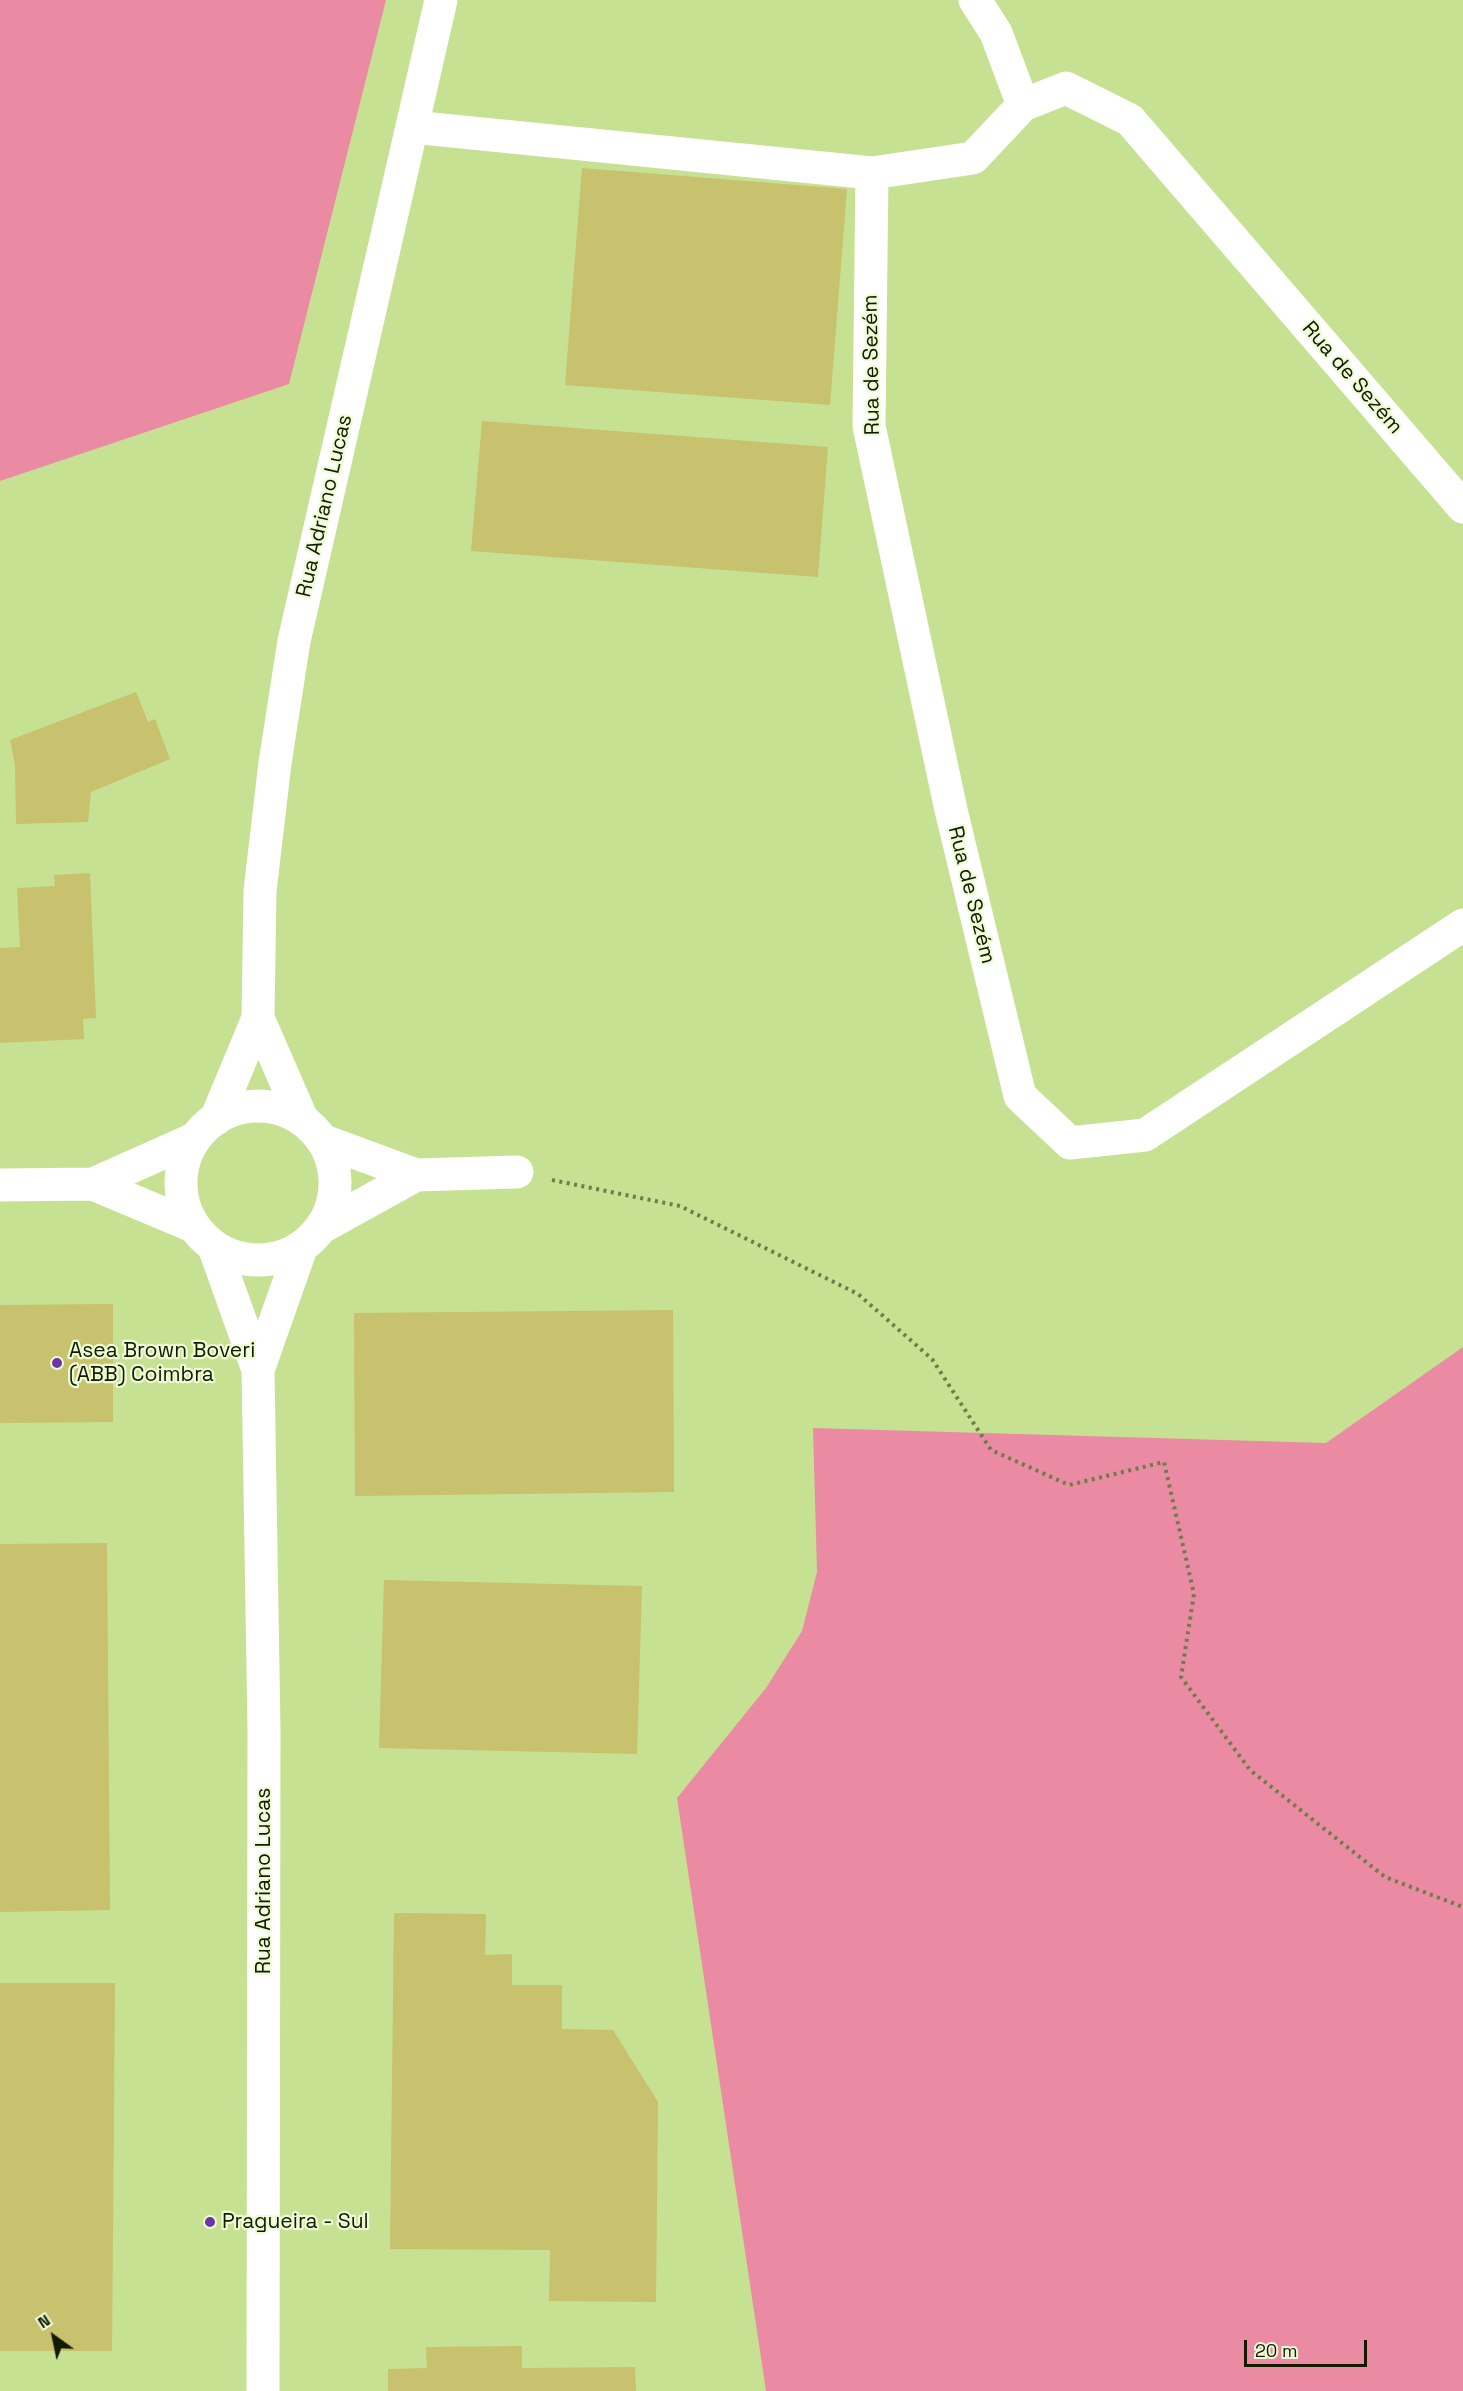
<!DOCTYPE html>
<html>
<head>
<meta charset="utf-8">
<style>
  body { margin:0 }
  #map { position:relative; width:1463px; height:2391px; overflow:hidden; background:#c6e192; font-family:"Space Grotesk",sans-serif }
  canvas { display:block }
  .north { position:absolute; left:24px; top:2307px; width:60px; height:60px; -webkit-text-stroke:4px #eefcd5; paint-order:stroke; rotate:327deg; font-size:16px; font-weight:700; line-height:24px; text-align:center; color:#121a00 }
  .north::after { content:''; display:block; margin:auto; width:21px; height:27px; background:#121a00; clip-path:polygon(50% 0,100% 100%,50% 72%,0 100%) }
  .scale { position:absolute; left:1244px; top:2340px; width:123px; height:27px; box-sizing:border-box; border:3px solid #121a00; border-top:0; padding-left:8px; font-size:18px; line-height:21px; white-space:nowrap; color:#121a00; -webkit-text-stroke:4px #eefcd5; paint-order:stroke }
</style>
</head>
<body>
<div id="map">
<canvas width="1463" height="2391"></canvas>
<div class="north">N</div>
<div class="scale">20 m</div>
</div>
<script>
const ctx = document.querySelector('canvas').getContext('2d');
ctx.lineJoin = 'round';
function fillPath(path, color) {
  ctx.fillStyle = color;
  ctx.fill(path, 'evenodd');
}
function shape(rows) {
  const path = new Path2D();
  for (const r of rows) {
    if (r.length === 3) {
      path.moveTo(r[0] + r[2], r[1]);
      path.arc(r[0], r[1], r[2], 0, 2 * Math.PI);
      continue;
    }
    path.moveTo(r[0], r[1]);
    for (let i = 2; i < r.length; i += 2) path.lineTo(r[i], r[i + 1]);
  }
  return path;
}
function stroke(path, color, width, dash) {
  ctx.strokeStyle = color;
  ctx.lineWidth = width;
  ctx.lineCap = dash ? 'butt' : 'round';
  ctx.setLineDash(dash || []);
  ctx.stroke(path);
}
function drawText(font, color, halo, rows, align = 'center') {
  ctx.font = font + ' "Space Grotesk",sans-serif';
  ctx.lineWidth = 4.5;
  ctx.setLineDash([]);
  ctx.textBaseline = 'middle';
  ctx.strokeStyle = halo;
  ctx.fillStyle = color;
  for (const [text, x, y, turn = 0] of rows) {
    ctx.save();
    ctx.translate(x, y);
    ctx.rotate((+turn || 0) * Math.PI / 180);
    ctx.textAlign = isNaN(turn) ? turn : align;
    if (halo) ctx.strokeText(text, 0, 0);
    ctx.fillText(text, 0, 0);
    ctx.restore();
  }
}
fillPath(shape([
  [0,0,386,0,289,384,0,481],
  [1463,1347,1463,2391,766,2391,677,1798,766,1688,802,1631,817,1572,813,1428,1326,1443]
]), '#ea8ba3');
fillPath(shape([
  [582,168,847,189,830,405,565,385],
  [482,421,828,447,818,577,471,551],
  [136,692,148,722,155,719,170,759,91,792,88,822,16,824,15,765,10,740],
  [90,873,96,1018,83,1019,84,1039,0,1043,0,948,20,947,17,888,55,886,54,875],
  [113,1304,113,1422,0,1423,0,1305],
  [673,1310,674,1492,355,1496,354,1313],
  [107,1543,110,1910,0,1912,0,1544],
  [384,1580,642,1586,637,1754,379,1748],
  [394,1913,486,1914,485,1955,512,1954,512,1985,562,1985,562,2029,613,2030,658,2102,656,2302,549,2301,550,2250,390,2249],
  [0,1983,115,1983,112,2351,0,2351],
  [522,2346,522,2368,635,2367,636,2391,388,2391,388,2369,427,2368,426,2347]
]), '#c8c16d');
stroke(shape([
  [552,1180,680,1206,858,1294,932,1359,991,1450,1069,1485,1164,1462,1194,1594,1181,1677,1250,1770,1385,1877,1463,1907]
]), '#6c7d49', 4, [3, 4.5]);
stroke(shape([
  [1023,105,1066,88,1130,120,1463,507],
  [412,127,872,173,973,158,1023,105,996,33,975,0],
  [872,173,869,426,951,810,1020,1096,1070,1143,1145,1135,1463,925],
  [258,1018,302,1119],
  [258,1183,77],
  [216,1119,258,1018,260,891,275,763,294,641,441,0],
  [324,1141,416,1175,517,1172],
  [93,1184,194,1139],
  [0,1185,93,1184,193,1226],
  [322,1227,416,1175],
  [214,1247,258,1370,264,1730,263,2391],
  [258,1370,301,1248]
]), '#fff', 33);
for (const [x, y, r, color] of [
  [57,1363,6,"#7032a8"],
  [210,2222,6,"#7032a8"]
]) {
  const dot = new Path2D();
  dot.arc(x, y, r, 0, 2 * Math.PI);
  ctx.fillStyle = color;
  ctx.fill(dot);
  stroke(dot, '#eefcd5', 2);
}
drawText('21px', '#121a00', '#eefcd5', [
  ["Rua de Sezém",872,365,-91],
  ["Rua de Sezém",1352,378,49],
  ["Rua Adriano Lucas",325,506,-77],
  ["Rua de Sezém",971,895,76],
  ["Rua Adriano Lucas",264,1881,-90]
]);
drawText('21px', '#121a00', '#eefcd5', [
  ["Asea Brown Boveri",69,1351],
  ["(ABB) Coimbra",69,1375],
  ["Pragueira - Sul",222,2222]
], 'left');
</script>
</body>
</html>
